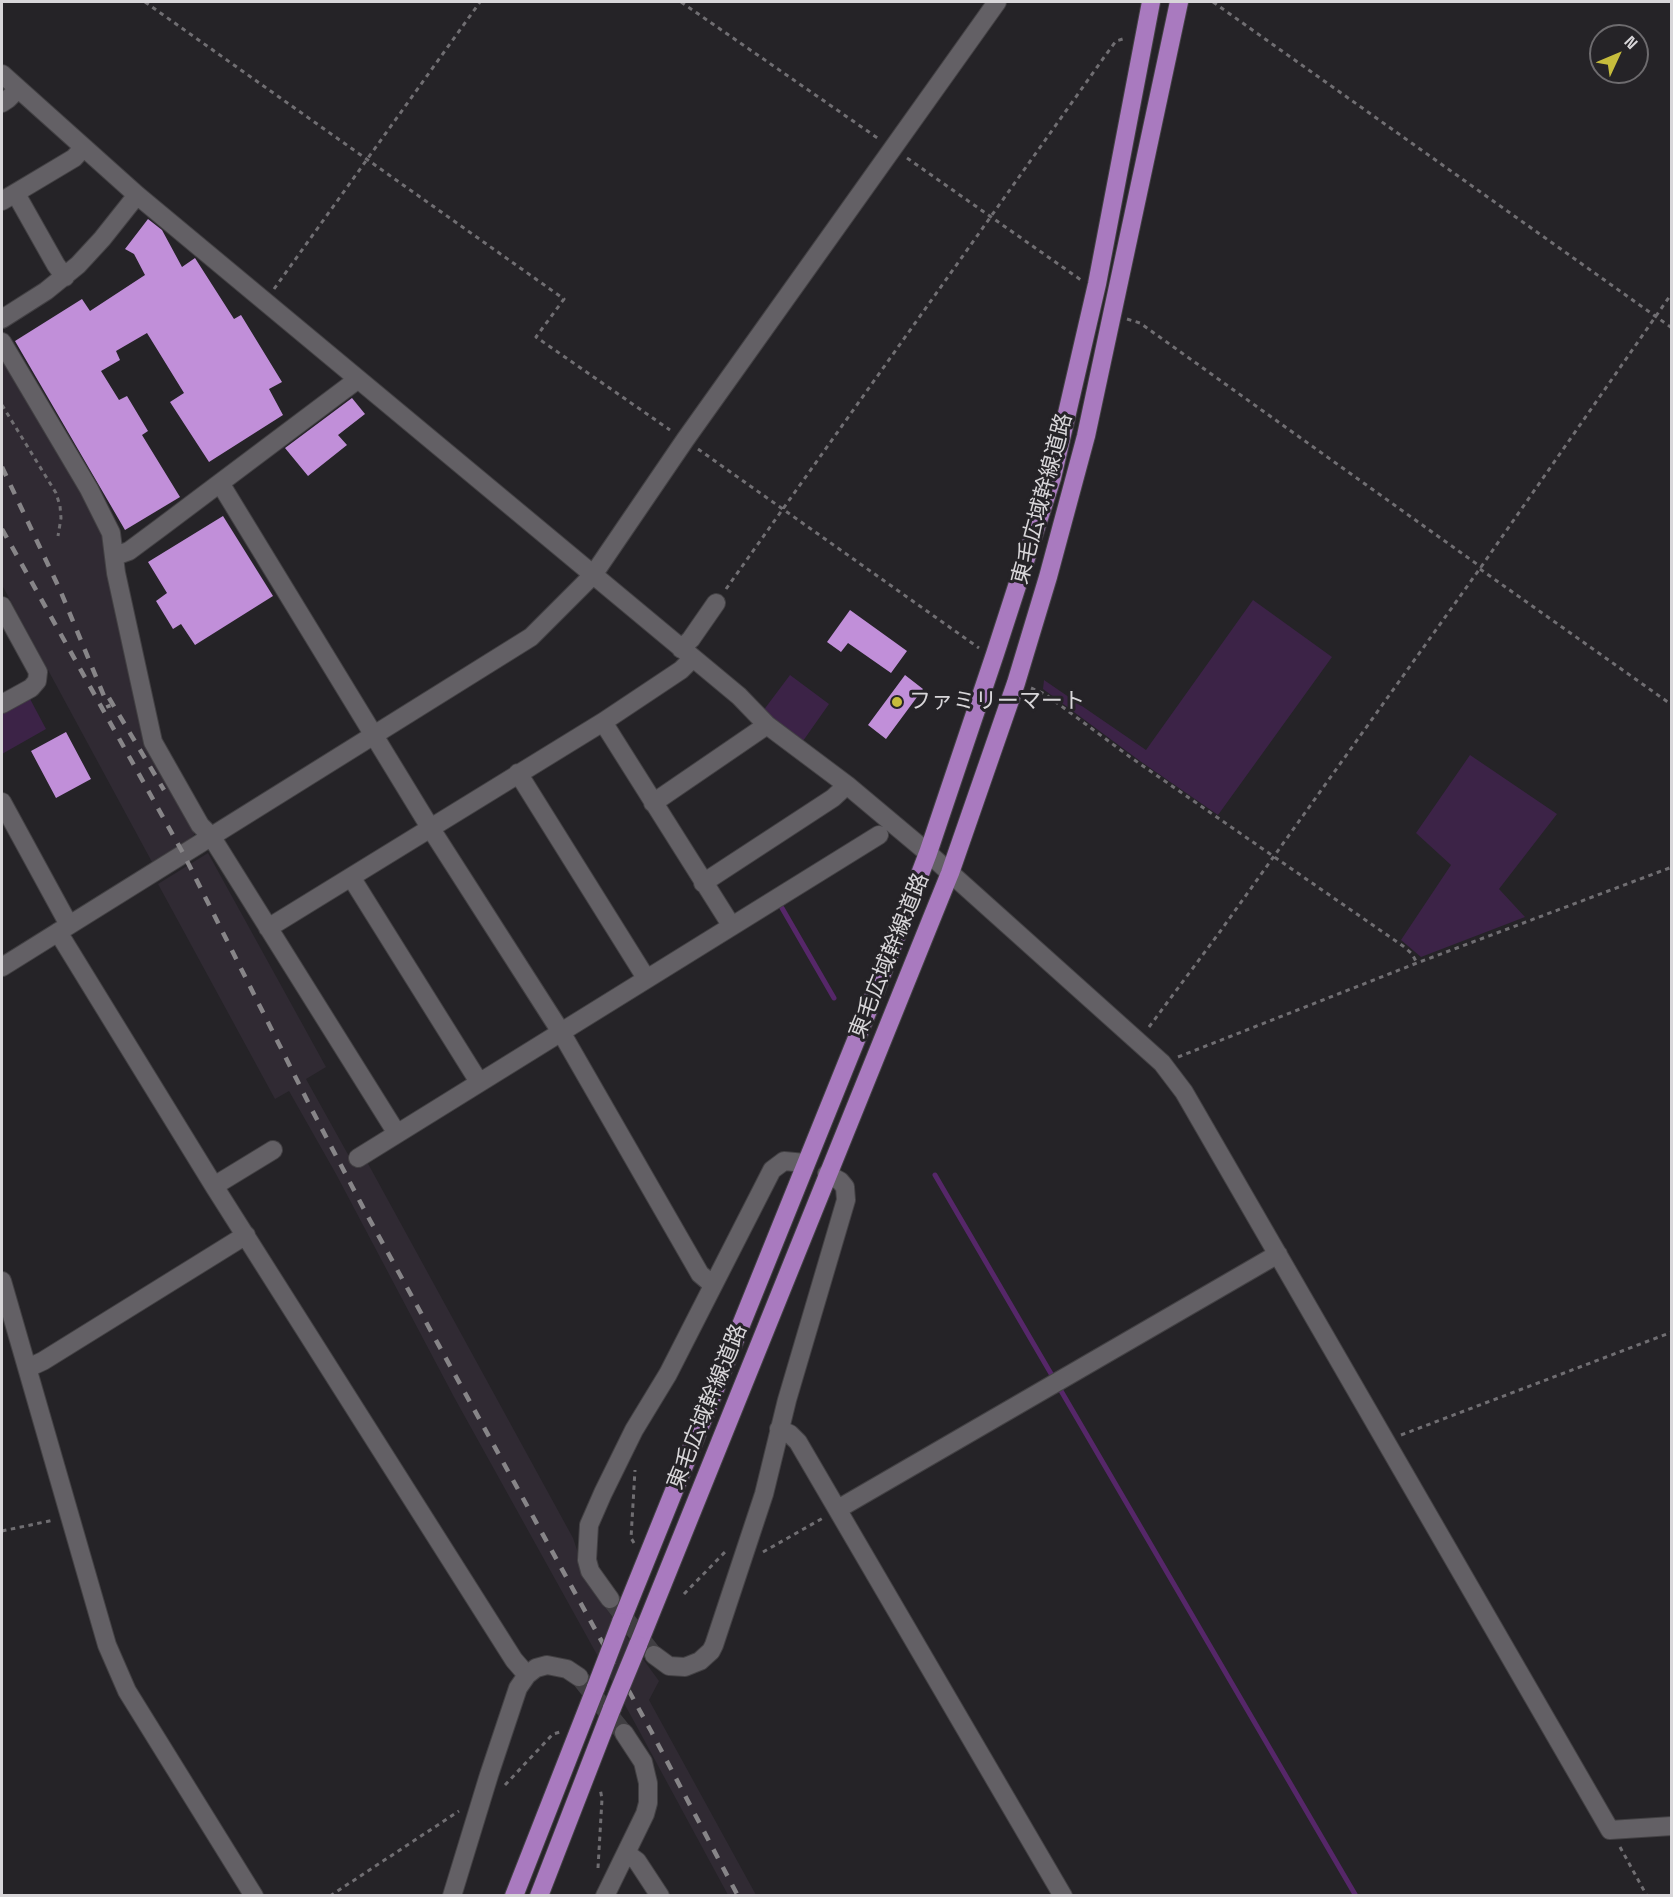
<!DOCTYPE html>
<html>
<head>
<meta charset="utf-8">
<style>
  body { margin:0 }
  #map { position:relative; width:1673px; height:1897px; overflow:hidden; background:#252327; font-family:"Space Grotesk",sans-serif }
  canvas { display:block }
  .frame { position:absolute; inset:0; border:3px solid #d8d6d9; pointer-events:none }
  .north { position:absolute; left:1589px; top:24px; width:60px; height:60px; box-sizing:border-box; background:#252327; border:2px solid #6d6b6e; border-radius:50%; rotate:46deg; font-size:16px; font-weight:700; line-height:24px; text-align:center; color:#d8d6d9 }
  .north::after { content:''; display:block; margin:auto; width:21px; height:27px; background:#c6bc3c; clip-path:polygon(50% 0,100% 100%,50% 72%,0 100%) }
</style>
</head>
<body>
<div id="map">
<canvas width="1673" height="1897"></canvas>
<div class="frame"></div>
<div class="north">N</div>
</div>
<script>
const ctx = document.querySelector('canvas').getContext('2d');
ctx.lineJoin = 'round';
function fillPath(path, color) {
  ctx.fillStyle = color;
  ctx.fill(path, 'evenodd');
}
function shape(rows) {
  const path = new Path2D();
  for (const r of rows) {
    path.moveTo(r[0], r[1]);
    for (let i = 2; i < r.length; i += 2) path.lineTo(r[i], r[i + 1]);
  }
  return path;
}
function stroke(path, color, width, dash) {
  ctx.strokeStyle = color;
  ctx.lineWidth = width;
  ctx.lineCap = dash ? 'butt' : 'round';
  ctx.setLineDash(dash || []);
  ctx.stroke(path);
}
function drawText(font, color, halo, rows, align = 'center') {
  ctx.font = font + ' "Space Grotesk","Noto Sans JP",sans-serif';
  ctx.lineWidth = 6;
  ctx.setLineDash([]);
  ctx.textBaseline = 'middle';
  ctx.strokeStyle = halo;
  ctx.fillStyle = color;
  for (const [text, x, y, turn = 0] of rows) {
    ctx.save();
    ctx.translate(x, y);
    ctx.rotate((+turn || 0) * Math.PI / 180);
    ctx.textAlign = isNaN(turn) ? turn : align;
    if (halo) ctx.strokeText(text, 0, 0);
    ctx.fillText(text, 0, 0);
    ctx.restore();
  }
}
fillPath(shape([
  [2,352,75,475,102,534,149,744,195,825,194,835,189,839,152,862,2,585],
  [208,853,326,1067,306,1079,355,1167,366,1160,573,1538,585,1574,595,1593,659,1681,649,1700,756,1895,728,1895,636,1725,454,1397,336,1174,289,1091,275,1099,158,884]
]), '#302a33');
fillPath(shape([
  [1253,600,1332,657,1218,815,1140,761,1043,689,1044,680,1146,750],
  [790,675,829,704,803,741,763,711],
  [29,697,46,729,2,754,2,713],
  [1470,755,1557,814,1499,889,1525,917,1421,957,1401,940,1451,865,1416,833]
]), '#3c2347');
stroke(shape([
  [782,908,834,998],
  [935,1175,1356,1896]
]), '#562769', 5);
fillPath(shape([
  [148,219,162,230,182,267,195,258,234,319,241,315,282,382,269,389,283,415,209,462,170,402,184,393,147,333,116,351,120,360,101,371,119,400,127,396,148,431,142,435,180,497,125,530,15,341,82,299,90,311,145,275,134,254,125,249],
  [352,398,365,414,338,435,347,445,308,476,285,448],
  [223,516,273,596,195,645,181,624,173,629,156,601,167,593,148,562],
  [850,610,907,651,891,673,848,643,841,652,827,642],
  [905,675,923,689,886,739,868,725],
  [66,732,91,779,56,798,31,751]
]), '#c18fd9');
stroke(shape([
  [610,1599,654,1655],
  [579,1677,624,1733]
]), '#403e42', 18, [18, 9]);
const minor = shape([
  [2,74,137,195,739,696,767,725,847,785,928,853,1162,1063,1184,1092,1610,1830,1672,1826],
  [2,103,8,99,17,90],
  [16,194,56,265,65,277],
  [2,201,74,158,83,148],
  [2,319,46,291,78,265,102,239,137,195],
  [2,342,89,489,111,533,116,573,153,742,200,825,211,836,396,1132],
  [220,483,431,829,561,1032,700,1274,713,1285],
  [115,556,129,551,160,528,357,380],
  [2,606,38,672,37,681,31,688,2,704],
  [681,649,691,639,716,603],
  [603,722,731,925],
  [518,773,646,978],
  [2,802,69,925],
  [653,803,767,725],
  [351,877,479,1082],
  [703,883,833,798,847,785],
  [268,928,603,722,681,670,693,658],
  [58,932,214,1186,514,1660,527,1675],
  [2,967,531,637,593,575,685,440,997,2],
  [358,1158,879,835],
  [214,1186,273,1150],
  [2,1281,107,1645,127,1691,254,1896],
  [28,1368,43,1361,246,1235],
  [779,1429,790,1434,798,1442,1063,1896],
  [838,1509,1278,1254],
  [610,1599,590,1571,587,1560,589,1525,603,1493,634,1430,668,1374,772,1170,784,1161,805,1163],
  [654,1655,669,1666,685,1667,700,1661,711,1651,714,1645,764,1494,787,1400,846,1200,845,1187,840,1181,827,1174],
  [626,1853,637,1861,660,1896],
  [452,1896,489,1775,518,1688,527,1675,536,1668,547,1665,567,1669,579,1677],
  [605,1896,645,1814,648,1803,648,1783,643,1762,624,1733]
]);
const highway = shape([
  [621,1622,869,1008,928,853,995,654,1052,478,1097,284,1151,2],
  [638,1645,950,873,1016,683,1048,577,1086,436,1179,2],
  [514,1896,596,1687],
  [539,1896,612,1708]
]);
stroke(minor, '#434144', 20);
stroke(highway, '#434144', 20);
stroke(shape([
  [145,2,564,299,536,337,670,430],
  [681,2,879,139],
  [1213,2,1672,328],
  [907,158,1081,280],
  [274,289,480,2],
  [1127,319,1140,323,1481,567],
  [2,405,56,493,60,506,61,518,58,536],
  [698,449,979,648],
  [1480,569,1672,705],
  [726,589,1105,56,1116,41,1126,38],
  [1031,688,1045,694,1130,757,1403,946,1412,954,1417,963],
  [1149,1027,1219,933,1481,567,1672,293],
  [1178,1057,1417,963,1672,867],
  [1401,1435,1672,1332],
  [2,1531,54,1520],
  [634,1543,631,1538,635,1470],
  [763,1552,823,1518],
  [684,1594,727,1550],
  [505,1785,553,1734,560,1732],
  [1620,1847,1647,1896],
  [598,1868,602,1799,600,1788],
  [330,1896,459,1811]
]), '#706e72', 3, [4.5, 4.5]);
stroke(minor, '#636065', 18);
stroke(highway, '#a97abf', 18);
stroke(shape([
  [2,467,60,590,109,708],
  [2,529,183,853,312,1110,366,1213,651,1731,738,1896],
  [109,698,164,790]
]), '#878588', 4.5, [10, 10]);
const highwayBridge = shape([
  [596,1687,621,1622],
  [612,1708,638,1645]
]);
stroke(highwayBridge, '#434144', 20, []);
stroke(highwayBridge, '#a97abf', 18);
for (const [x, y, r, color] of [
  [897,702,6,"#c6bc3c"]
]) {
  const dot = new Path2D();
  dot.arc(x, y, r, 0, 2 * Math.PI);
  ctx.fillStyle = color;
  ctx.fill(dot);
  stroke(dot, '#252327', 2);
}
drawText('22px', '#d8d6d9', '#252327', [
  ["東毛広域幹線道路",1043,499,-75],
  ["東毛広域幹線道路",890,956,-68],
  ["東毛広域幹線道路",708,1407,-68]
]);
drawText('22px', '#d8d6d9', '#252327', [
  ["ファミリーマート",909,702]
], 'left');
</script>
</body>
</html>
